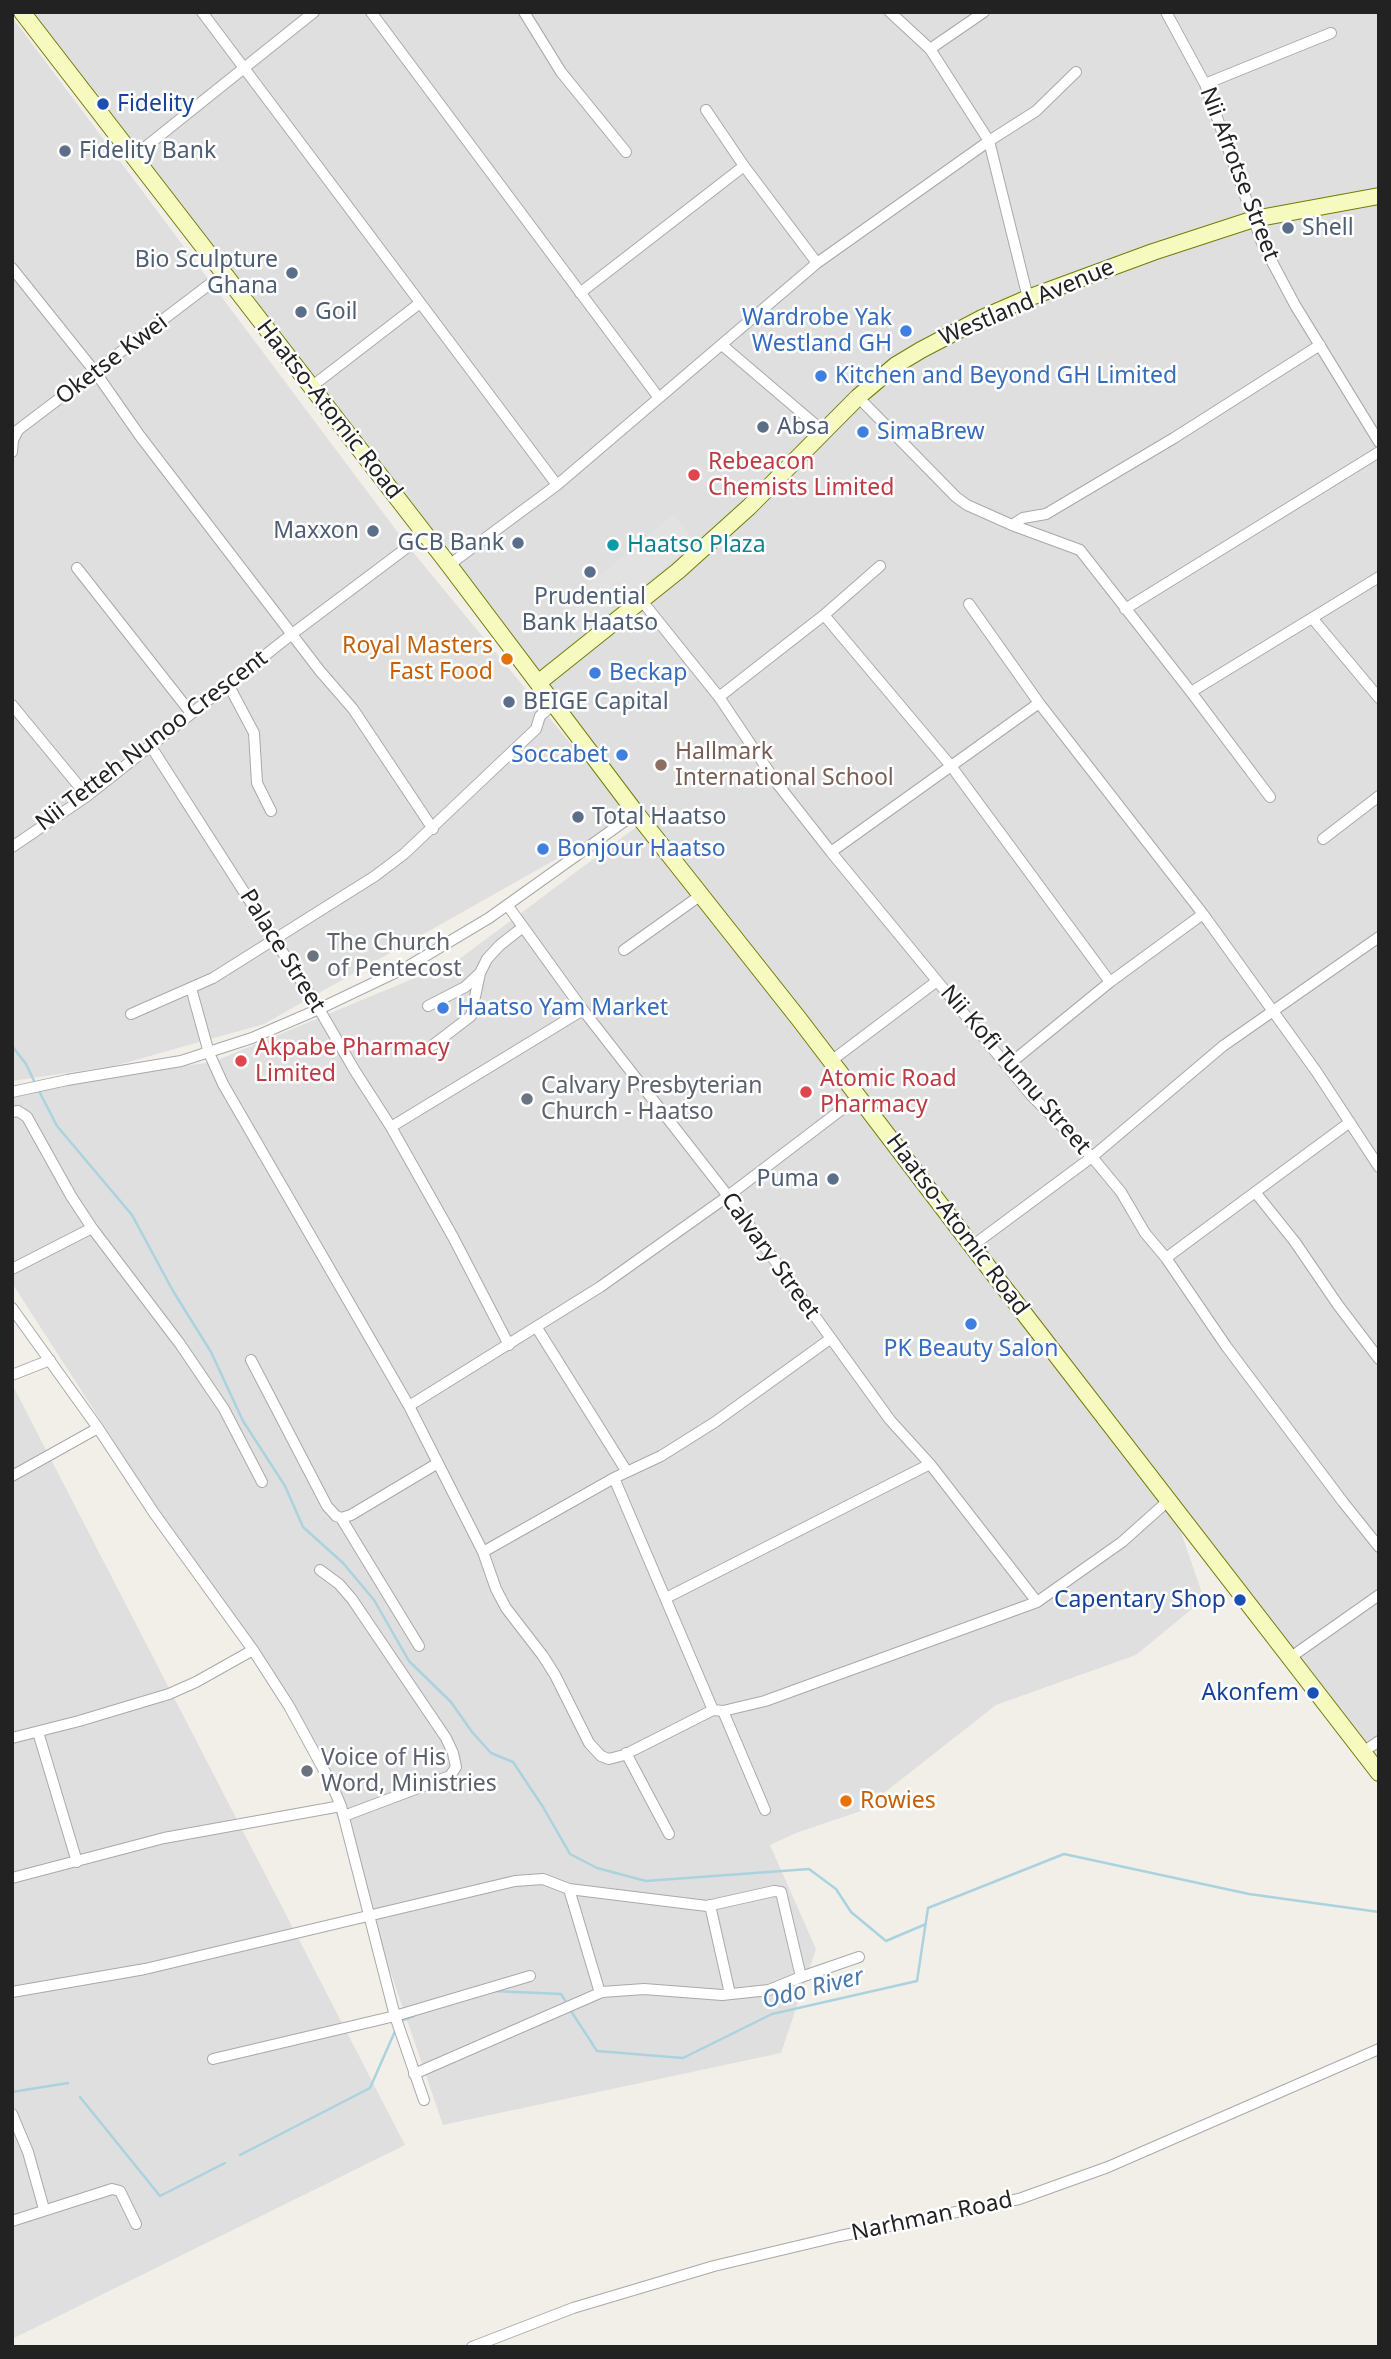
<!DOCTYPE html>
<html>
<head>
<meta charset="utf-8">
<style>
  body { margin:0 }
  #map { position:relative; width:1391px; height:2359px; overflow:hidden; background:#f2efe9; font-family:"Noto Sans",sans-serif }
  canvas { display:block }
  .frame { position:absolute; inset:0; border:14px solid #222; pointer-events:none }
</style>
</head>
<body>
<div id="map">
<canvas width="1391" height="2359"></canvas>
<div class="frame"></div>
</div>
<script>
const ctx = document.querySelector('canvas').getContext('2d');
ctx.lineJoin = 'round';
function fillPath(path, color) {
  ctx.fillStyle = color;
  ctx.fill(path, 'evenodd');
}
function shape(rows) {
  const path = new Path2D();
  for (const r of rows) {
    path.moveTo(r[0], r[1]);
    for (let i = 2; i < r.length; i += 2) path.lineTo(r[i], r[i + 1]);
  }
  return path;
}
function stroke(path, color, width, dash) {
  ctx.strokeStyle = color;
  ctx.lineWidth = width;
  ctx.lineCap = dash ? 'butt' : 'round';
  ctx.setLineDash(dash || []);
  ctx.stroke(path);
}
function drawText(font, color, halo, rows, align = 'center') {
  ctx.font = font + ' "Noto Sans",sans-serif';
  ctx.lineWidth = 5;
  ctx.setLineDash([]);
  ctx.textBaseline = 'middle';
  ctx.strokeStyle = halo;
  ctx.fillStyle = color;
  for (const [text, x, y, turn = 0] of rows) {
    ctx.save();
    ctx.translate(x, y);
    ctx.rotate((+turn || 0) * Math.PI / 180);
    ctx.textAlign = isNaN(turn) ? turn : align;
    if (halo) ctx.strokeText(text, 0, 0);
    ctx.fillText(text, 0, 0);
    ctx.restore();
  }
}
fillPath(shape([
  [22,12,1379,12,1379,1773,1171,1503,1204,1599,1136,1655,996,1705,861,1811,796,1833,770,1845,816,1949,781,2053,443,2125,316,1755,12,1283,12,1089,213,1062,458,960,643,822],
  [12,17,408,546,631,817,264,1024,114,1066,12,1081],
  [12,1384,405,2145,12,2339]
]), '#e0dfdf');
fillPath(shape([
  [673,514,696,542,589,630,581,628,564,605]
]), '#e2e2e2');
stroke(shape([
  [12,1046,26,1064,36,1085],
  [39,1091,57,1126,132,1215,173,1291,211,1352,243,1421,285,1486,303,1527,343,1563,374,1600,409,1661,451,1702,472,1732,491,1753,513,1762,543,1807,570,1854,597,1868,646,1881,809,1869,836,1889,851,1912,886,1941,926,1924],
  [493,1991,561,1994,566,2002],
  [569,2008,597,2051,683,2058,772,2014,917,1981,928,1908,1064,1854,1249,1894,1379,1912],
  [401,2021,414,2016],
  [12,2092,68,2083],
  [80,2097,160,2196,225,2163],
  [240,2155,370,2088,396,2029]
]), '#aad3df', 2.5);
const street = shape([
  [202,12,557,485],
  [371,12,659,398],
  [524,12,561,72,626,152],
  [890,12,930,49,989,141,1028,298],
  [1166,12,1205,84,1262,243,1295,305,1379,442],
  [930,49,984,12],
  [1205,84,1331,33],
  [706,110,744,166,817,263],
  [133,157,314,12],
  [12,268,96,373,140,436,320,671,353,709,433,829],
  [580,293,744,166],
  [722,345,823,431],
  [311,387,420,303],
  [858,397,956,497,967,505,1012,525,1080,550,1191,692,1270,797],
  [12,452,13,440,18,430,223,274],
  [1012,525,1023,518,1046,514,1174,438,1320,345],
  [449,565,557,485,817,263,989,141,1036,111,1076,72],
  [77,568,191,713],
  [642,601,719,697,776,782,831,852,1031,1095,1092,1157,1121,1192,1145,1233,1166,1258,1226,1346,1343,1502,1379,1547],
  [969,604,1039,703,1203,914,1316,1071,1379,1167],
  [1125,609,1379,452],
  [824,615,951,766,1110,982],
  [1313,619,1379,698],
  [228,684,254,733,257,783,271,811],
  [1191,692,1379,577],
  [719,697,824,615,880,566],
  [12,705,87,796],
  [150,745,319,1009,355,1071,391,1127,453,1237,509,1345],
  [1323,839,1379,796],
  [12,847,87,796,292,634,425,534],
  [831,852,1039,703],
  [508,906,583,1010,728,1196,890,1420,930,1464,1037,1602],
  [624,950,701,895],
  [191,988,209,1053,223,1084,409,1406,483,1552,496,1589,506,1608,543,1656,555,1675,589,1743,601,1756,609,1759,624,1755,713,1710,723,1711,765,1701,1037,1602,1122,1542,1169,1500],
  [428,1006,465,987,480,973,487,959,500,945,523,927],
  [131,1014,213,978,375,876,404,854,536,729,540,716,554,704],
  [433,1045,471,1016,480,973],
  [831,1061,937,981],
  [1007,1066,1110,982,1203,914],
  [12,1092,67,1080,181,1061,252,1038,319,1009,407,967,489,918,636,813],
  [12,1112,18,1111,27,1117,71,1196,92,1228],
  [391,1127,583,1010],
  [1255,1192,1295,1242,1338,1305,1379,1359],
  [972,1246,1092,1157,1223,1046,1379,937],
  [1166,1258,1350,1122],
  [12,1269,92,1228,180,1344,224,1409,262,1482],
  [12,1308,98,1428,154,1513,253,1650,289,1706,332,1785,341,1806,395,2016,213,2059],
  [537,1328,627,1472],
  [251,1360,327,1506,336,1516,341,1518,419,1646],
  [12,1375,50,1360],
  [409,1406,600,1287,728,1196,858,1097],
  [12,1476,98,1428],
  [614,1478,713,1710],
  [341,1518,351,1515,438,1463],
  [483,1552,614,1478,661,1456,715,1422,830,1339],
  [320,1570,339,1584,352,1599,446,1738,453,1753,456,1767,450,1776,344,1816],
  [666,1598,930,1464],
  [1291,1657,1379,1595],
  [723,1711,765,1810],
  [38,1732,77,1862],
  [12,1738,79,1721,169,1694,196,1682,253,1650],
  [1363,1752,1379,1741],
  [626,1753,669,1834],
  [12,1878,164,1838,341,1806],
  [569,1889,600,1993],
  [710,1905,730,1994],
  [12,1992,145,1969,515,1881,543,1879,569,1889,707,1906,774,1891,781,1892,801,1977],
  [414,2074,602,1992,644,1989,722,1995,769,1990,801,1977,859,1957],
  [424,2100,395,2016,530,1976],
  [12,2114,28,2152,44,2209],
  [12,2221,112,2189,120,2191,136,2224],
  [472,2347,573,2308,714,2266,840,2236,1019,2199,1108,2167,1379,2049]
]);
const secondary = shape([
  [22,12,449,565,636,813,799,1019,972,1246,1379,1773],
  [538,683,678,571,749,507,858,397,896,365,921,350,982,318,1028,298,1153,252,1254,219,1379,196]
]);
stroke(street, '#a9a9a9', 12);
stroke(secondary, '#707d05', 18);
stroke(street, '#fff', 10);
stroke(secondary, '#f7fabf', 16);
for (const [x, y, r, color] of [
  [103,104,7,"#1a4fb4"],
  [65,151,7,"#5c6f8a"],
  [1288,228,7,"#5c6f8a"],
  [292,273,7,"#5c6f8a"],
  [301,312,7,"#5c6f8a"],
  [906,331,7,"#3f7fe0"],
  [821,376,7,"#3f7fe0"],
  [763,427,7,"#5c6f8a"],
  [863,432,7,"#3f7fe0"],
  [694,475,7,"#e0444e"],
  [373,531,7,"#5c6f8a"],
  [518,543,7,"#5c6f8a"],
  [613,545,7,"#0f9aa8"],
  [590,572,7,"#5c6f8a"],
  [507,659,7,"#e8710a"],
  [595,673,7,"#3f7fe0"],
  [509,702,7,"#5c6f8a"],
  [622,755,7,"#3f7fe0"],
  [661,765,7,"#8d6e63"],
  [578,817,7,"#5c6f8a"],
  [543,849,7,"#3f7fe0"],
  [313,956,7,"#6b7280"],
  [443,1008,7,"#3f7fe0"],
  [241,1061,7,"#e0444e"],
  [806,1092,7,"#e0444e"],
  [527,1099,7,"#6b7280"],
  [833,1179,7,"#5c6f8a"],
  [971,1324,7,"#3f7fe0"],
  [1240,1600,7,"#1a4fb4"],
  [1313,1693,7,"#1a4fb4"],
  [307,1771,7,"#6b7280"],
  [846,1801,7,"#e8710a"]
]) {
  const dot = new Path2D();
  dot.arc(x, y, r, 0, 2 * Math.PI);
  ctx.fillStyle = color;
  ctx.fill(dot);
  stroke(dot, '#fff', 2.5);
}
drawText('23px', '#164399', '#fff', [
  ["Fidelity",117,104,"left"],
  ["Capentary Shop",1226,1600],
  ["Akonfem",1299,1693]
], 'right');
drawText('23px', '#4e5e75', '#fff', [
  ["Fidelity Bank",79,151],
  ["Shell",1302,228],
  ["Bio Sculpture",278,260,"right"],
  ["Ghana",278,286,"right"],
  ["Goil",315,312],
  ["Absa",777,427],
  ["Maxxon",359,531,"right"],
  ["GCB Bank",504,543,"right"],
  ["Prudential",590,597,"center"],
  ["Bank Haatso",590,623,"center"],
  ["BEIGE Capital",523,702],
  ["Total Haatso",592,817],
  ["Puma",819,1179,"right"]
], 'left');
drawText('23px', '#222', '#fff', [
  ["Nii Afrotse Street",1239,174,69],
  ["Westland Avenue",1027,303,-23],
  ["Oketse Kwei",112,360,-37],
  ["Haatso-Atomic Road",329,410,52],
  ["Nii Tetteh Nunoo Crescent",152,741,-37],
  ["Palace Street",282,951,58],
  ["Nii Kofi Tumu Street",1015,1070,49],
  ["Haatso-Atomic Road",957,1225,53],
  ["Calvary Street",770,1256,54],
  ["Narhman Road",932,2217,-12]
]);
drawText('23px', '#366cbe', '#fff', [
  ["Wardrobe Yak",892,318,"right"],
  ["Westland GH",892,344,"right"],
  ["Kitchen and Beyond GH Limited",835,376],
  ["SimaBrew",877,432],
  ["Beckap",609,673],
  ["Soccabet",608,755,"right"],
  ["Bonjour Haatso",557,849],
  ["Haatso Yam Market",457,1008],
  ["PK Beauty Salon",971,1349,"center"]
], 'left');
drawText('23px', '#be3a42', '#fff', [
  ["Rebeacon",708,462],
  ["Chemists Limited",708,488],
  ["Akpabe Pharmacy",255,1048],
  ["Limited",255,1074],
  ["Atomic Road",820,1079],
  ["Pharmacy",820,1105]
], 'left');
drawText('23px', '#0d838f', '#fff', [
  ["Haatso Plaza",627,545]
], 'left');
drawText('23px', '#c56008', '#fff', [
  ["Royal Masters",493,646],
  ["Fast Food",493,672],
  ["Rowies",860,1801,"left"]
], 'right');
drawText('23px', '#785e54', '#fff', [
  ["Hallmark",675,752],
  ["International School",675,778]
], 'left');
drawText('23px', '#5b616d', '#fff', [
  ["The Church",327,943],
  ["of Pentecost",327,969],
  ["Calvary Presbyterian",541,1086],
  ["Church - Haatso",541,1112],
  ["Voice of His",321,1758],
  ["Word, Ministries",321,1784]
], 'left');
drawText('italic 24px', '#4a7aab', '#fff', [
  ["Odo River",813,1989,-14]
]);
</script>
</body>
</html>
